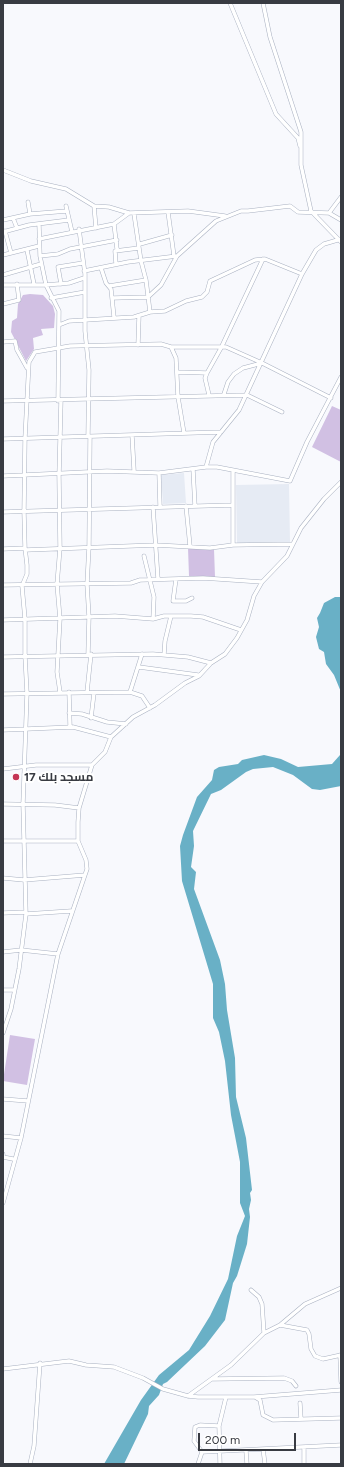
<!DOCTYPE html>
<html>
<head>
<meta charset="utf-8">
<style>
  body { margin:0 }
  #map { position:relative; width:344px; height:1467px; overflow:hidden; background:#f8f9fd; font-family:Figtree,sans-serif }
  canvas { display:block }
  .frame { position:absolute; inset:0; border:4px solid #383b42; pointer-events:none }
  .scale { position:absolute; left:198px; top:1433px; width:98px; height:18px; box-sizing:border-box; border:2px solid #383b42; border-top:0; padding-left:5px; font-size:12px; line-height:14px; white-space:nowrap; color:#383b42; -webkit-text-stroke:3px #fff; paint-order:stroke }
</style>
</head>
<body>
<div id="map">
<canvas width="344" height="1467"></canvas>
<div class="frame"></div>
<div class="scale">200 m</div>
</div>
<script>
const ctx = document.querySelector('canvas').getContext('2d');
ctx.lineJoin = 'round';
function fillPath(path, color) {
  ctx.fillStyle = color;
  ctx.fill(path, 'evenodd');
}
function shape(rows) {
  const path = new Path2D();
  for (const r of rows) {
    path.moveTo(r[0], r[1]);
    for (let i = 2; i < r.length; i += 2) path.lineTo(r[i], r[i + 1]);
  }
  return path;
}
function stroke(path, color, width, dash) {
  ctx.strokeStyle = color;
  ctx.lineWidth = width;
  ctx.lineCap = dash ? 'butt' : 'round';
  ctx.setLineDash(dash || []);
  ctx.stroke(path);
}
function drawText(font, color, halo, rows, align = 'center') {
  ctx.font = font + ' Figtree,Cairo,sans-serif';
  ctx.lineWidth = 4;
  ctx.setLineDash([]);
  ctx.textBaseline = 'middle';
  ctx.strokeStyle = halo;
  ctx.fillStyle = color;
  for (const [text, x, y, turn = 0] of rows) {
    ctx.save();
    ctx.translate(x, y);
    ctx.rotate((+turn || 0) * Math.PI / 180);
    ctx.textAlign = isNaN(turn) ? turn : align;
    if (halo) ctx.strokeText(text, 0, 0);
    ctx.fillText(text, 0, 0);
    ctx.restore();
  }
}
fillPath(shape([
  [184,473,186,503,163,504,161,475],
  [289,484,290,542,237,543,236,485]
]), '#e6ebf4');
fillPath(shape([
  [30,294,43,295,53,306,55,314,54,328,41,329,43,335,33,338,34,349,26,361,11,332,12,321,17,318,18,304,23,295],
  [332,406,341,410,341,462,312,447],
  [188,548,214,549,215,577,189,576],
  [10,1035,35,1039,27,1085,3,1081]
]), '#d1c0e3');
fillPath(shape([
  [335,597,341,597,341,692,334,675,326,664,324,652,319,649,316,637,319,627,317,618,320,613,324,603],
  [341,749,341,786,320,790,312,789,293,775,273,767,253,769,246,772,221,790,211,794,193,831,194,846,191,867,196,872,194,889,220,960,225,984,227,1010,235,1058,236,1097,246,1138,252,1190,250,1193,251,1200,249,1209,250,1217,247,1244,237,1276,233,1283,225,1320,205,1346,167,1382,163,1384,159,1395,149,1406,148,1414,124,1464,104,1464,141,1400,159,1375,189,1350,210,1316,228,1279,237,1236,245,1216,240,1203,240,1162,231,1115,225,1061,219,1032,213,1018,213,984,182,881,180,846,183,835,197,797,212,780,214,770,219,767,238,764,242,760,264,755,281,759,298,767,332,764,340,755]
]), '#69b0c6');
const minor = shape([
  [230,3,276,114,298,138,300,146],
  [263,3,270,37,301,132,301,165,311,211,341,242],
  [3,170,31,181,66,189,94,206,109,207,129,213,188,211,225,216],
  [28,202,30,214],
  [66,206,72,232],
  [94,206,96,228],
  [168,212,174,256],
  [329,213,341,197],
  [134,214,141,261,146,280,150,312],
  [13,218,17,228],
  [3,220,30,214,67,211],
  [39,224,40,256,46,285,59,311,58,401],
  [114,224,117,249],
  [79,229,85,274,85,331,89,370,88,436],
  [5,231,11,253],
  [3,232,29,225,69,220],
  [39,239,114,224,129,213],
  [140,244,172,235],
  [27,250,34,284],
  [3,255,39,246],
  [40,256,58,254,70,249,117,240],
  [116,264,115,251,139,248],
  [101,268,106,283,111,289,114,317],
  [84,271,128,262,177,256,216,221,241,211,248,211,290,206,298,212,329,213,341,220],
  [3,275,41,264],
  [61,284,58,267,83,263],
  [3,285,46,285,69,283,84,278],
  [109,286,146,280],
  [51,298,85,292],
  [113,298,148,297,161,285,177,256],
  [3,304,19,300,17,284],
  [59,325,69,321,134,317,150,312,165,311,186,301,202,297,207,292,210,281,255,260,265,259,302,274],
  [3,342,15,341,17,350,27,368],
  [138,345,139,316],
  [171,347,176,358,178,397,184,433],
  [177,372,207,373],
  [224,394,228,382,234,374,243,368,262,363],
  [209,395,205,378,207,373,221,348,263,259],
  [3,401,247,395,282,412],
  [132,435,134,470],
  [3,439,221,432],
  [206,467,213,442,239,410,302,274,316,250,324,244,341,239],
  [193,469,195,506],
  [159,473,160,506],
  [3,476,107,471,159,473,206,467,217,467,290,481,307,442,341,377],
  [186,506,190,546],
  [153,507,158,579],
  [3,512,233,505],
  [233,545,233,471],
  [3,549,25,548],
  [25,550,156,545,210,548,233,545,293,544],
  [144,556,154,597,153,619],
  [176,579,173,601,186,601,192,598],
  [3,585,131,583,140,580,203,578,262,582],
  [3,620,115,616,153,619,164,616,191,616,203,617,241,630],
  [88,655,89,617,87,584,89,547,90,437],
  [164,655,165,641,171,616],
  [3,657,153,654,188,657,211,663],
  [139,667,198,675],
  [60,692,57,672,60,619,57,584,60,548,59,476,61,400],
  [69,692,70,726],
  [87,692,91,654],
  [130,692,142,654],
  [3,694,130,692,142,696,150,708],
  [69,713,82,714,107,722,126,724],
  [91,718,94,693],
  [3,730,73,727,111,737],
  [3,769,36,765,92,765],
  [3,804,55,805,79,808],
  [3,841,78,841],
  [3,878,24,880,85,875],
  [3,913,25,912],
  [26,914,71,911],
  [3,952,21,950,58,954],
  [3,990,14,990],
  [3,1033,11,1009,19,969,26,914,23,804,27,693,25,656,25,619,22,586,27,574,27,565,25,548,24,512,25,438,29,362,35,352,70,346,161,344,171,347,226,347,262,363,331,398],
  [3,1099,28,1101],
  [3,1136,21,1138],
  [3,1154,3,1157,13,1159],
  [3,1203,21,1138,58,954,87,869,86,860,78,841,78,822,79,808,92,765,105,752,111,737,133,717,155,705,185,683,199,676,211,663,225,654,237,638,247,620,254,596,262,582,287,556,301,528,324,499,341,482],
  [251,1290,259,1297,262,1304,264,1333],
  [280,1325,307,1330,309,1334,311,1349,315,1356,323,1359,341,1355],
  [340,1355,341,1382],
  [3,1369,69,1361,86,1365,114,1367,143,1378,163,1389,188,1396,198,1397,254,1397,341,1390],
  [213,1379,284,1378,292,1381,296,1386],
  [188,1396,231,1365,264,1333,280,1325,305,1304,341,1288],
  [255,1397,260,1400,263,1415,273,1420,341,1418],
  [300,1403,301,1419],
  [219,1426,200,1425,195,1427,194,1441,202,1452,341,1445],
  [304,1448,304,1464],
  [263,1449,265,1464],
  [246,1451,247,1464],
  [30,1464,34,1446,40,1363],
  [198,1464,202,1452],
  [220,1464,219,1426,226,1397]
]);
stroke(minor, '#a9b1c1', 4.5);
stroke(minor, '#fff', 3.5);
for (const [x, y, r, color] of [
  [16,777,4,"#c53555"]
]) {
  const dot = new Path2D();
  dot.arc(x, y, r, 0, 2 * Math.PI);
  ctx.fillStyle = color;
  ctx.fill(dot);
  stroke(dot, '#fff', 1.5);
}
drawText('bold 12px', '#383b42', '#fff', [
  ["مسجد بلك 17",24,777]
], 'left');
</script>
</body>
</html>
